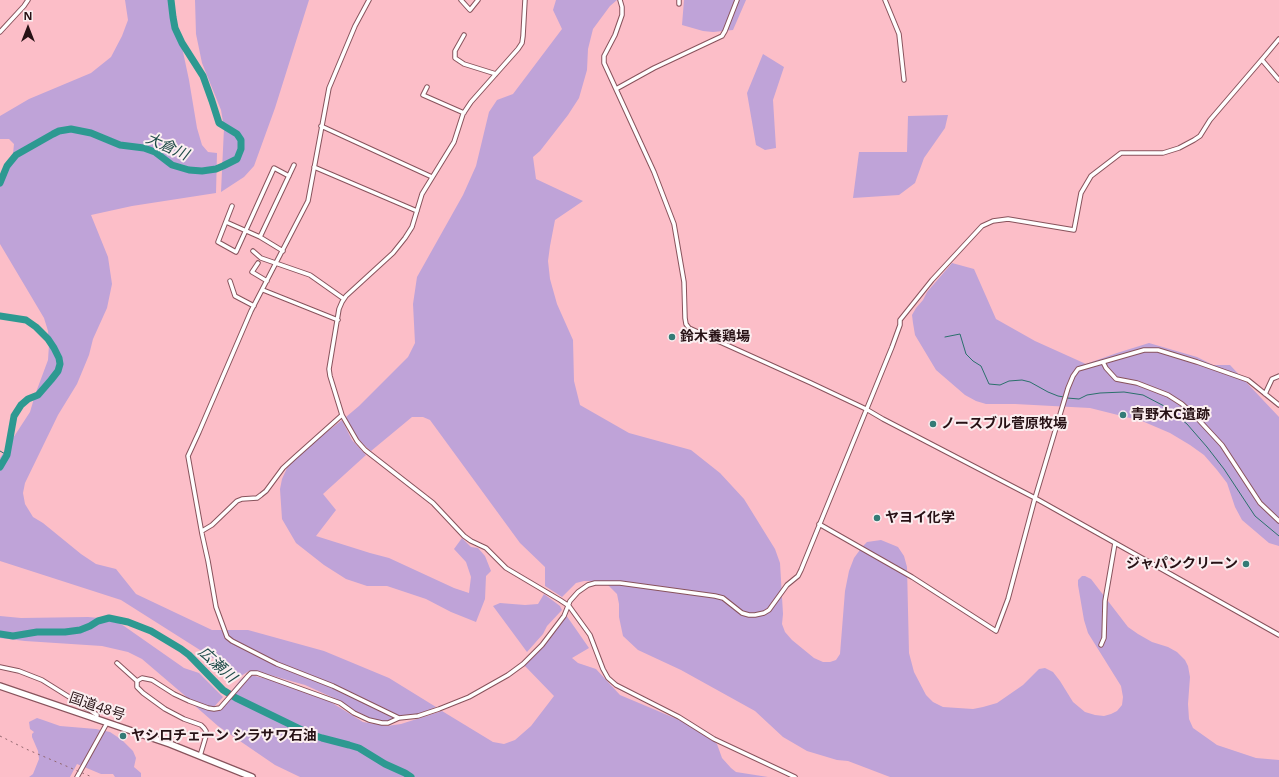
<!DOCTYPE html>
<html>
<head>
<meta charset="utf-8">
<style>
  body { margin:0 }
  #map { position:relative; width:1279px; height:777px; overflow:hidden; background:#fcbec8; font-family:"Open Sans",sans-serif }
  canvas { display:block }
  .north { position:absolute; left:8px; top:8px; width:40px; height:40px; -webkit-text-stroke:3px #fbeef0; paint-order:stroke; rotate:0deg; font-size:11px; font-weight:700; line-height:16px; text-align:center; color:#271115 }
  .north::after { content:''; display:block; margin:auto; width:14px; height:18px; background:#271115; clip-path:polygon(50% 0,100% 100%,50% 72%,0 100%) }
</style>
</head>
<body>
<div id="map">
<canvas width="1279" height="777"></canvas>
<div class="north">N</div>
</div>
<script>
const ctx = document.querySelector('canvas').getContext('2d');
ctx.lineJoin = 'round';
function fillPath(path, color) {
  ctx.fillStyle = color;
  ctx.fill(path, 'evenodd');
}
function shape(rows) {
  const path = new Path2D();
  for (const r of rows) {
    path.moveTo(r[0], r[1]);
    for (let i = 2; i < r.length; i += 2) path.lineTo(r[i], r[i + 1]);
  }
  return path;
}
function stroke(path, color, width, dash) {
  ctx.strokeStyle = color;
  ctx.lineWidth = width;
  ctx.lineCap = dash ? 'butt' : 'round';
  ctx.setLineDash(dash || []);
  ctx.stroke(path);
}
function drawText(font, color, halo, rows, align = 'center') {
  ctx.font = font + ' "Open Sans","Noto Sans JP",sans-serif';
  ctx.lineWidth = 4;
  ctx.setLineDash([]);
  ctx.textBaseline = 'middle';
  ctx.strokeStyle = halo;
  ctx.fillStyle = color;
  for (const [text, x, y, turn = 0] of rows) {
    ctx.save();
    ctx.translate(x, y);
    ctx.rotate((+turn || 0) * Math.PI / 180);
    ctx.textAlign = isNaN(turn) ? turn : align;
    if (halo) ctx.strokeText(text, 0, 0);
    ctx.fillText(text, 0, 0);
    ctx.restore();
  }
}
fillPath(shape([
  [125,0,172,0,189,80,197,128,202,145,208,152,217,153,216,193,132,206,91,215,108,257,112,284,107,308,93,339,89,355,77,384,58,415,25,483,23,493,25,504,33,517,43,523,81,554,96,564,116,569,136,594,212,630,248,630,324,651,389,678,436,707,421,713,398,721,381,722,359,715,336,699,305,685,259,672,249,671,241,676,121,600,0,561,0,458,30,412,35,395,48,360,49,345,48,331,44,318,0,244,0,181,13,154,14,144,9,139,0,139,0,116,29,99,91,73,111,57,122,36,128,20],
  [195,0,309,0,275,108,254,166,244,177,221,192,224,128,221,110,202,63,196,34],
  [556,0,617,0,610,6,593,29,588,49,587,70,579,98,568,115,540,151,533,157,536,179,583,201,555,220,550,246,548,261,550,279,557,304,573,340,574,381,580,405,629,433,691,450,720,473,744,499,775,549,780,563,783,614,782,624,785,632,792,640,814,658,823,662,830,662,836,660,840,654,845,591,849,571,854,558,862,547,867,542,881,540,898,547,904,556,907,567,909,653,914,672,926,695,933,702,943,707,973,709,983,707,997,703,1023,685,1039,669,1045,668,1053,672,1060,681,1073,702,1085,712,1095,715,1104,716,1111,714,1117,711,1122,705,1123,697,1121,686,1088,633,1084,620,1078,585,1078,580,1082,576,1085,576,1091,579,1128,627,1138,634,1152,642,1168,647,1177,652,1185,660,1188,666,1190,677,1188,704,1189,719,1193,728,1217,745,1256,758,1279,760,1279,777,890,777,848,761,837,760,807,751,783,737,755,711,681,670,638,650,623,636,619,617,619,604,617,594,608,585,598,581,584,581,576,583,562,597,545,586,545,567,520,543,430,420,423,417,412,417,371,451,355,438,346,417,359,406,408,357,415,343,413,304,417,277,463,195,476,166,489,112,497,100,513,94,562,29,553,10],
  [684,0,746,0,733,30,713,32,703,31,682,25],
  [763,54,784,67,773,100,776,148,765,150,756,145,747,93],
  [948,115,945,128,924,158,915,183,899,195,853,198,859,152,907,152,908,116],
  [952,263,974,269,996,319,1035,341,1086,364,1117,353,1149,343,1197,357,1213,365,1230,365,1279,417,1279,546,1269,543,1242,520,1235,507,1227,483,1217,470,1204,455,1190,445,1170,433,1142,421,1090,408,1015,404,986,404,976,401,965,395,936,370,915,335,913,323,912,315,916,308,923,300,927,292],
  [342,420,352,440,366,455,323,494,336,510,316,536,370,553,389,558,454,588,469,593,471,577,466,562,454,549,462,538,471,547,478,548,485,556,491,571,486,576,485,599,476,622,451,612,426,599,387,586,367,586,346,579,324,565,296,543,282,519,280,489,282,479,287,468,301,452],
  [544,594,560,606,562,610,547,626,543,634,527,652,493,606,500,603,525,605,538,604],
  [566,615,589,648,572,658,578,663,596,669,620,695,703,730,717,744,722,758,731,768,736,772,768,777,300,777,275,765,218,726,194,705,213,711,216,711,241,679,247,675,255,676,296,686,326,699,363,722,387,726,401,724,442,711,493,742,504,744,515,740,531,726,554,696,522,663,554,633],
  [0,616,21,618,88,617,111,619,124,626,184,668,199,673,223,697,213,708,190,700,142,659,128,652,102,646,25,641,0,638],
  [37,718,43,720,60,726,96,729,110,732,122,740,133,751,136,758,134,767,141,773,141,777,115,777,113,774,101,774,77,764,70,777,29,777,33,774,39,759,38,751,32,737,32,734,34,732,30,729,29,722]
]), '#bfa3d8');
stroke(shape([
  [945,337,960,334,966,354,973,361,981,366,989,384,1000,385,1009,381,1022,380,1030,382,1048,392,1058,396,1064,397],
  [1067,398,1079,399,1087,395,1100,393,1124,392,1143,395,1166,407,1187,424,1207,447,1224,469,1255,516,1279,536],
  [0,451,7,455]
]), '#2b706c', 1);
stroke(shape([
  [0,183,7,166,16,155,53,134,59,131,71,129,91,133,120,145,144,148,155,152,172,165,189,170,202,171,216,169,223,166,237,159,241,149,241,140,237,134,219,123,212,101,203,76,182,43,175,28,173,17,171,0],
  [0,316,26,320,36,327,48,339,54,348,59,358,60,364,58,371,51,380,38,395,28,399,21,405,14,416,7,455,0,467],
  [0,634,13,636,37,632,65,632,80,630,90,626,98,621,109,618,128,622,151,631,181,649,189,655,223,690,236,698,310,734,322,738,349,745,359,748,385,764,405,773,411,777]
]), '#2d9991', 7);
const minor = shape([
  [369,0,355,26,329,88,308,201,251,311,199,432,188,456,202,534,208,561,216,607,227,637,232,641,277,664,333,686,399,718],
  [461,0,470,10,478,0],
  [525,0,523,36,522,43,518,49,471,102,463,114,454,142,422,194,412,227,405,238,393,253,346,296,342,302,339,309,329,369,330,376,342,415,357,441,365,450,433,503,464,536,471,541,486,548,506,568,560,600,569,606,590,635,603,669,608,678,616,685,679,717,714,739,795,777],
  [620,0,622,7,622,15,615,35,604,56,604,63,654,172,674,224,684,282,685,318,686,324,689,328,811,383,866,409,883,419,1035,498,1279,635],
  [679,0,679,4],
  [885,0,899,34,904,80],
  [0,32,24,6,28,0],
  [464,35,455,51,455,58,464,64,496,74],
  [1262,60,1279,80],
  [427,87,423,95,464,113],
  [616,89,654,68,722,36,725,31,737,0],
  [321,126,432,177],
  [314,167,417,211],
  [232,206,218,242,236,252,274,168,289,176],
  [226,222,260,237,283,251],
  [260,237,294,165],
  [253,251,261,258,310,275,344,299],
  [258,263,252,272,267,281],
  [230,281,235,296,254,306],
  [263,290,338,320],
  [1103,362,1106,368,1116,379,1137,383,1168,395,1182,404,1197,418,1222,445,1260,503,1279,521],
  [1265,394,1272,379,1279,376],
  [819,524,912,577,996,631,1008,599,1035,498,1068,388,1073,376,1078,369,1144,350,1158,350,1197,362,1248,380,1279,405],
  [202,531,212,525,237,501,242,499,257,498,261,495,266,491,283,468,295,457,342,415],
  [1101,645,1104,638,1105,601,1115,543],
  [117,663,137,681],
  [0,667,19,671,42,680,90,710,97,715,96,719],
  [137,681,142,678,152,680,174,694,189,701,208,708,214,709,220,708,248,676,251,673,257,673,340,703,354,713,369,720,382,723,388,723,399,718,418,716,439,709,469,697,508,675,523,664,542,645,564,616,570,601,578,592,588,585,595,583,620,583,715,596,723,598,742,613,749,615,755,615,764,613,769,610,787,585,798,576,801,570,892,347,900,325,900,320,932,280,982,226,993,221,1008,219,1074,230,1081,193,1091,176,1121,153,1163,153,1179,148,1194,140,1200,136,1210,120,1264,57,1279,39],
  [137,681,137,687,143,693,165,709,184,719,201,725,204,728,206,731,206,736,200,756],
  [77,777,107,723]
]);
const highway = shape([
  [0,686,170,744,252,777]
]);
stroke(minor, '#88535c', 5.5);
stroke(highway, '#88535c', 8);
stroke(minor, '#fff', 3.5);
stroke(highway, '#fff', 5.5);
stroke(shape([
  [0,736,26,749,92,777]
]), '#90666d', 1, [2, 4]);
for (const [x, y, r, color] of [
  [672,337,4,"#347b76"],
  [1123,415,4,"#347b76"],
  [933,424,4,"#347b76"],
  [877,518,4,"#347b76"],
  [1246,564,4,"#347b76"],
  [123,736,4,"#347b76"]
]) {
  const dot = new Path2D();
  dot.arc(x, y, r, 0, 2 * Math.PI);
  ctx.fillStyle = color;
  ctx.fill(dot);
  stroke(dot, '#fbeef0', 1.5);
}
drawText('bold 14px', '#271115', '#fbeef0', [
  ["鈴木養鶏場",680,337],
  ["青野木C遺跡",1131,415],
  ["ノースブル菅原牧場",941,424],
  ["ヤヨイ化学",885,518],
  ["ジャパンクリーン",1238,564,"right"],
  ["ヤシロチェーン シラサワ石油",131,736]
], 'left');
drawText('14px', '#271115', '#fbeef0', [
  ["国道48号",97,707,19]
]);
drawText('italic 15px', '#1e4b48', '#fbeef0', [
  ["大倉川",167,147,24],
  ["広瀬川",217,665,42]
]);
</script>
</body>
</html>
